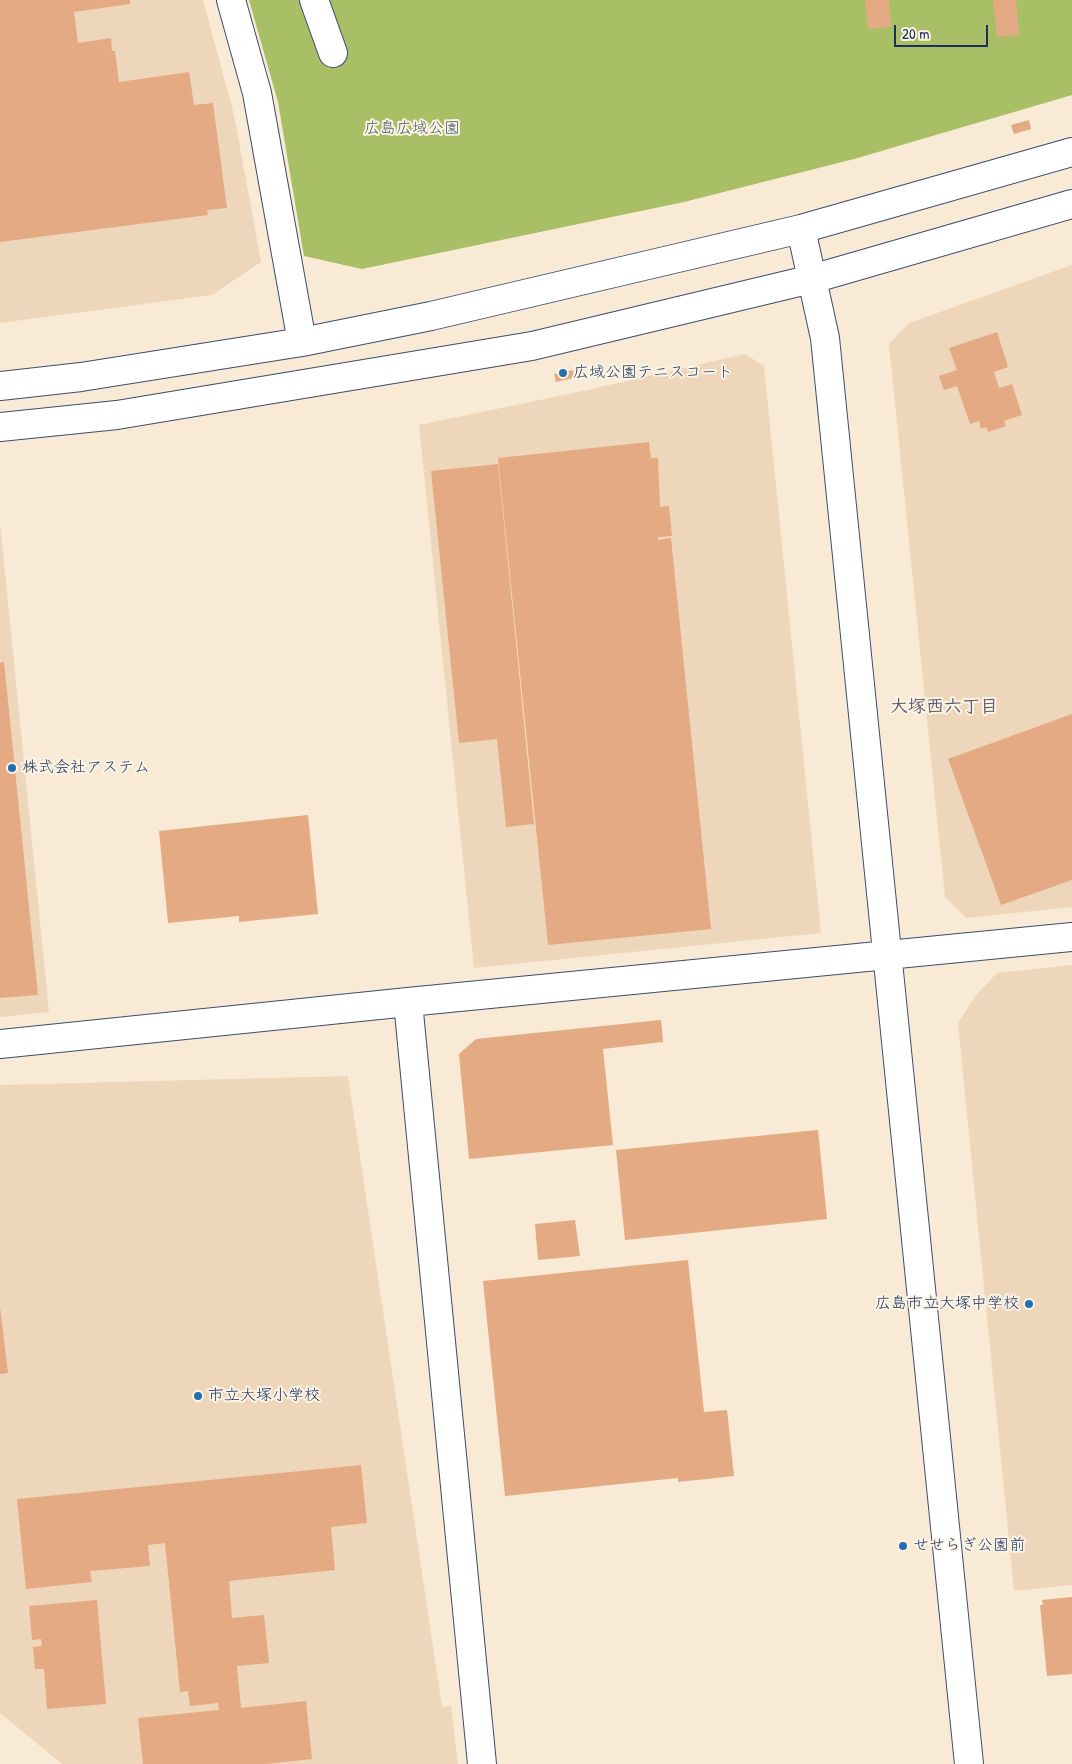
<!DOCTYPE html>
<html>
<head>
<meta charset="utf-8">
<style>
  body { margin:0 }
  #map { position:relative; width:1072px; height:1764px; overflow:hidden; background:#f8ead4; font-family:"Patrick Hand",sans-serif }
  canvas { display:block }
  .scale { position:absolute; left:894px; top:25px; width:94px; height:22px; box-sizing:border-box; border:2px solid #1b2f5e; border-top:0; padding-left:6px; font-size:15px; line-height:18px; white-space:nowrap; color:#1b2f5e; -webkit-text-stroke:4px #fcf5e5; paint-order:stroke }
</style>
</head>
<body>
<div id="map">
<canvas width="1072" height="1764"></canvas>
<div class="scale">20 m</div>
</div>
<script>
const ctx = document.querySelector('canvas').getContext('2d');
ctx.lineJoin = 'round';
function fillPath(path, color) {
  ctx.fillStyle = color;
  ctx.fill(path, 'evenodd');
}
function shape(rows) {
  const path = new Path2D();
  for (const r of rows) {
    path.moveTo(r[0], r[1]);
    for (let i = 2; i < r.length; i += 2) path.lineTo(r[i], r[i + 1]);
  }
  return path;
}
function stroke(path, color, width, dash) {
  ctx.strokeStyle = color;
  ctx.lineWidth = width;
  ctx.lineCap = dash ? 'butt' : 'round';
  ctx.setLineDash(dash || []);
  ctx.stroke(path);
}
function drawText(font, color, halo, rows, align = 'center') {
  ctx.font = font + ' "Patrick Hand","Klee One",sans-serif';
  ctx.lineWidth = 4;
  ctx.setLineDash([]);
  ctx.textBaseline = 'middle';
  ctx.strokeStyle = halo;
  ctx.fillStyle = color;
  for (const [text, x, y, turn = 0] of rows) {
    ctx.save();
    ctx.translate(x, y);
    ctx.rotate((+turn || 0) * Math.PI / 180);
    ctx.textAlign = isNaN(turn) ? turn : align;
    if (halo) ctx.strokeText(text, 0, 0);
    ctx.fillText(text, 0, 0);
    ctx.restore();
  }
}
fillPath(shape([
  [0,0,203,0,234,115,261,262,212,295,0,323],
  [1072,265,1072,907,966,918,945,897,889,344,909,323],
  [745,354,764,366,821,933,474,968,419,425,583,391],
  [0,523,49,1012,0,1017],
  [1072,965,1072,1585,1014,1591,958,1023,976,995,997,973],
  [348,1076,442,1707,451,1706,458,1764,62,1764,0,1713,0,1085]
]), '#eed6bb');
fillPath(shape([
  [249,0,1072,0,1072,95,854,159,684,202,362,269,304,256,278,102]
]), '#a8bf65');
fillPath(shape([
  [0,0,130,0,130,4,74,12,78,43,111,38,112,51,115,51,119,82,189,72,194,105,213,103,227,208,207,210,208,215,0,242],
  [865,0,889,0,891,27,868,29],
  [993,0,1016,0,1019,35,997,37],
  [1029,120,1031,129,1014,134,1011,125],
  [997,332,1008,367,994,372,999,388,1012,384,1022,415,1004,421,1006,426,988,432,986,427,981,429,979,421,970,424,957,386,944,390,939,376,957,370,949,348],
  [573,370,574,378,556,382,554,374],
  [649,442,651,458,658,458,660,507,669,506,672,536,658,537,658,540,671,538,711,929,548,945,498,458],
  [498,464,534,824,506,827,497,739,459,743,431,471],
  [4,662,38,995,0,998,0,663],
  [1072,714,1072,880,1001,905,948,759],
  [308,815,318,914,239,922,239,916,168,923,159,831],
  [661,1020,663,1042,603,1049,613,1145,469,1159,459,1054,476,1039],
  [818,1130,827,1219,625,1240,616,1150],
  [575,1220,580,1256,538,1260,535,1224],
  [688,1260,704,1412,727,1410,734,1476,678,1482,678,1478,505,1496,483,1281],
  [0,1307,8,1373,0,1374],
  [361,1465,367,1523,331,1527,335,1570,229,1581,232,1618,264,1615,269,1663,237,1666,241,1708,306,1701,312,1759,266,1764,143,1764,138,1718,219,1710,218,1703,190,1706,188,1691,180,1692,165,1543,148,1545,150,1566,90,1571,92,1582,26,1589,17,1499],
  [1072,1597,1072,1674,1047,1676,1040,1605,1043,1605,1042,1600],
  [97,1600,106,1704,47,1709,44,1669,35,1669,33,1647,42,1646,41,1639,32,1640,29,1606]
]), '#e4aa83');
const minor = shape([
  [231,0,257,93,302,342],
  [314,0,333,53],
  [801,229,825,338,969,1764],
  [0,386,81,377,302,342,431,316,801,229,1072,152],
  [0,427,117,415,532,346,812,279,1072,204],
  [408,1002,482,1764],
  [0,1044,408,1002,1072,937]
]);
stroke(minor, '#3c4b70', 30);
stroke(minor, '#fff', 28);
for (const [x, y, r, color] of [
  [563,373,5,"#1f6fb2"],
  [12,768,5,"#1f6fb2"],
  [1029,1304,5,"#1f6fb2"],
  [198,1396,5,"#1f6fb2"],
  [903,1546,5,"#1f6fb2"]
]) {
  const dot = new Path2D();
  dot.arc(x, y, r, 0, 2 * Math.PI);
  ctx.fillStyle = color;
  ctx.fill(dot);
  stroke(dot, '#fcf5e5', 2);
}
drawText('16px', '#455a60', '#fcf5e5', [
  ["広島広域公園",412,129]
]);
drawText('16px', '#1b2f5e', '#fcf5e5', [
  ["広域公園テニスコート",573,373],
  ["株式会社アステム",22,768],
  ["広島市立大塚中学校",1019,1304,"right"],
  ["市立大塚小学校",208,1396],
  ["せせらぎ公園前",913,1546]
], 'left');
drawText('bold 18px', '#615a6b', '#fcf5e5', [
  ["大塚西六丁目",944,707]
]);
</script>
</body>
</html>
